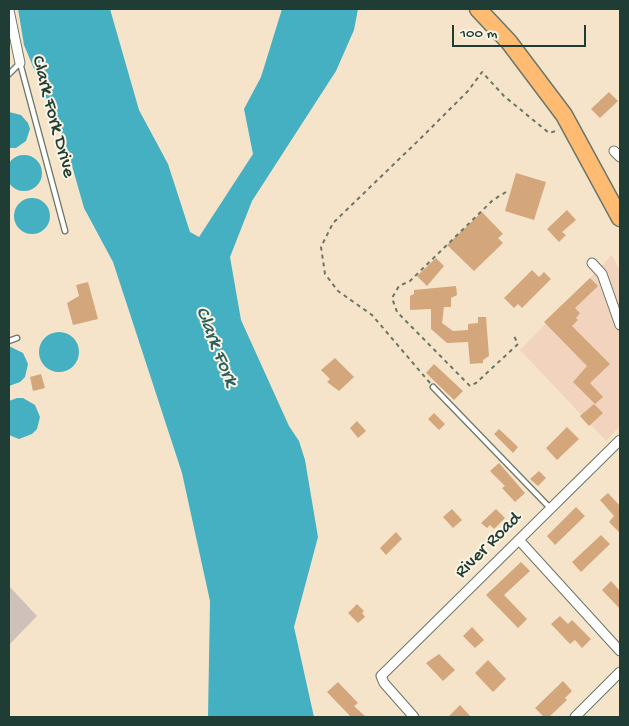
<!DOCTYPE html>
<html>
<head>
<meta charset="utf-8">
<style>
  body { margin:0 }
  #map { position:relative; width:629px; height:726px; overflow:hidden; background:#f6e4ca; font-family:"Gochi Hand",sans-serif }
  canvas { display:block }
  .frame { position:absolute; inset:0; border:10px solid #1f3d34; pointer-events:none }
  .scale { position:absolute; left:452px; top:25px; width:134px; height:22px; box-sizing:border-box; border:2px solid #1f3d34; border-top:0; padding-left:6px; font-size:15px; line-height:18px; white-space:nowrap; color:#1f3d34; -webkit-text-stroke:4px #fcf5e5; paint-order:stroke }
</style>
</head>
<body>
<div id="map">
<canvas width="629" height="726"></canvas>
<div class="frame"></div>
<div class="scale">100 m</div>
</div>
<script>
const ctx = document.querySelector('canvas').getContext('2d');
ctx.lineJoin = 'round';
function fillPath(path, color) {
  ctx.fillStyle = color;
  ctx.fill(path, 'evenodd');
}
function shape(rows) {
  const path = new Path2D();
  for (const r of rows) {
    if (r.length === 3) {
      path.moveTo(r[0] + r[2], r[1]);
      path.arc(r[0], r[1], r[2], 0, 2 * Math.PI);
      continue;
    }
    path.moveTo(r[0], r[1]);
    for (let i = 2; i < r.length; i += 2) path.lineTo(r[i], r[i + 1]);
  }
  return path;
}
function stroke(path, color, width, dash) {
  ctx.strokeStyle = color;
  ctx.lineWidth = width;
  ctx.lineCap = dash ? 'butt' : 'round';
  ctx.setLineDash(dash || []);
  ctx.stroke(path);
}
function drawText(font, color, halo, rows, align = 'center') {
  ctx.font = font + ' "Gochi Hand",sans-serif';
  ctx.lineWidth = 4;
  ctx.setLineDash([]);
  ctx.textBaseline = 'middle';
  ctx.strokeStyle = halo;
  ctx.fillStyle = color;
  for (const [text, x, y, turn = 0] of rows) {
    ctx.save();
    ctx.translate(x, y);
    ctx.rotate((+turn || 0) * Math.PI / 180);
    ctx.textAlign = isNaN(turn) ? turn : align;
    if (halo) ctx.strokeText(text, 0, 0);
    ctx.fillText(text, 0, 0);
    ctx.restore();
  }
}
fillPath(shape([
  [612,255,620,271,620,426,606,441,520,350]
]), '#f2d4be');
fillPath(shape([
  [9,586,37,616,9,645]
]), '#cfc0ba');
fillPath(shape([
  [18,9,110,9,139,110,168,164,190,232,199,237,253,154,244,109,261,77,282,9,358,9,354,30,336,71,252,201,230,257,241,320,289,426,299,441,305,460,318,537,294,627,314,717,208,717,210,601,182,473,113,262,84,208,67,148,24,45],
  [9,112,21,115,28,123,30,129,26,141,16,148,9,148],
  [24,173,18],
  [32,216,18],
  [59,352,20],
  [9,346,23,353,28,364,25,377,20,382,9,386],
  [17,398,23,398,35,405,40,417,37,429,32,434,19,439,9,435,9,401]
]), '#44b0c1');
fillPath(shape([
  [609,92,618,101,600,118,591,109],
  [516,173,546,182,534,220,505,211],
  [567,210,576,220,562,232,566,235,559,242,547,229],
  [482,212,503,234,498,238,503,243,474,271,447,245],
  [436,258,444,266,427,286,417,276],
  [532,270,539,277,544,272,551,279,522,308,518,304,514,308,504,298],
  [590,278,598,286,575,308,580,313,576,318,578,320,572,326,610,364,590,383,603,397,595,404,573,382,587,366,544,322],
  [88,282,98,319,73,325,67,303,79,296,76,285],
  [456,286,457,295,451,298,451,307,444,307,442,323,453,331,468,330,468,324,478,323,478,317,486,317,489,356,483,360,483,363,470,364,468,342,447,343,431,329,431,309,410,310,410,296,414,294,414,290],
  [335,358,354,377,339,391,327,382,330,379,321,370],
  [434,364,463,391,454,400,426,373],
  [41,374,45,388,33,391,30,377],
  [594,404,603,413,589,426,580,416],
  [434,413,445,424,439,430,428,419],
  [357,421,366,431,358,438,350,428],
  [567,427,579,439,557,460,546,448],
  [499,429,518,447,513,453,494,434],
  [499,463,525,493,515,502,502,488,505,486,490,471],
  [539,471,546,478,538,486,530,479],
  [608,493,620,506,620,533,609,522,614,516,600,500],
  [576,507,585,516,555,545,547,536],
  [452,509,462,520,453,528,443,517],
  [496,509,505,518,494,529,490,525,487,528,481,523],
  [396,532,402,539,386,555,380,548],
  [601,535,610,544,581,572,572,562],
  [521,562,530,571,504,595,527,619,518,628,486,595],
  [611,581,620,591,620,609,602,590],
  [357,604,364,611,362,613,365,617,358,623,348,613],
  [560,616,568,624,572,620,591,639,582,648,575,640,570,644,551,624],
  [472,627,484,640,475,648,463,636],
  [439,654,455,670,443,681,426,663],
  [488,660,506,679,493,692,475,673],
  [563,681,572,691,565,698,567,700,549,717,544,717,535,708],
  [338,682,358,703,354,706,366,717,351,717,327,692],
  [460,705,471,717,448,717]
]), '#d3a67b');
const lane = shape([
  [9,74,20,63,65,231],
  [9,341,17,338],
  [433,387,550,508]
]);
const street = shape([
  [9,10,20,63],
  [614,151,620,157],
  [592,263,602,274,620,325],
  [519,540,620,651],
  [414,717,384,683,381,676,620,440],
  [575,717,620,672]
]);
const highway = shape([
  [478,9,509,42,564,115,620,218]
]);
stroke(lane, '#6a7768', 7);
stroke(street, '#6a7768', 11);
stroke(highway, '#6a7768', 19);
stroke(shape([
  [506,192,493,200,410,281,399,286,392,298,397,312,470,386,476,383,518,344,513,334],
  [430,383,372,315,338,291,325,274,321,247,333,223,423,136,468,91,482,72,504,96,549,133,559,130]
]), '#6a7768', 2, [4, 4]);
stroke(lane, '#fff', 4.5);
stroke(street, '#fff', 9);
stroke(highway, '#febb71', 16);
drawText('19px', '#1f3d34', '#fcf5e5', [
  ["Clark Fork Drive",52,117,75],
  ["River Road",489,546,-45]
]);
drawText('italic 20px', '#2a605e', '#fcf5e5', [
  ["Clark Fork",215,347,68]
]);
</script>
</body>
</html>
